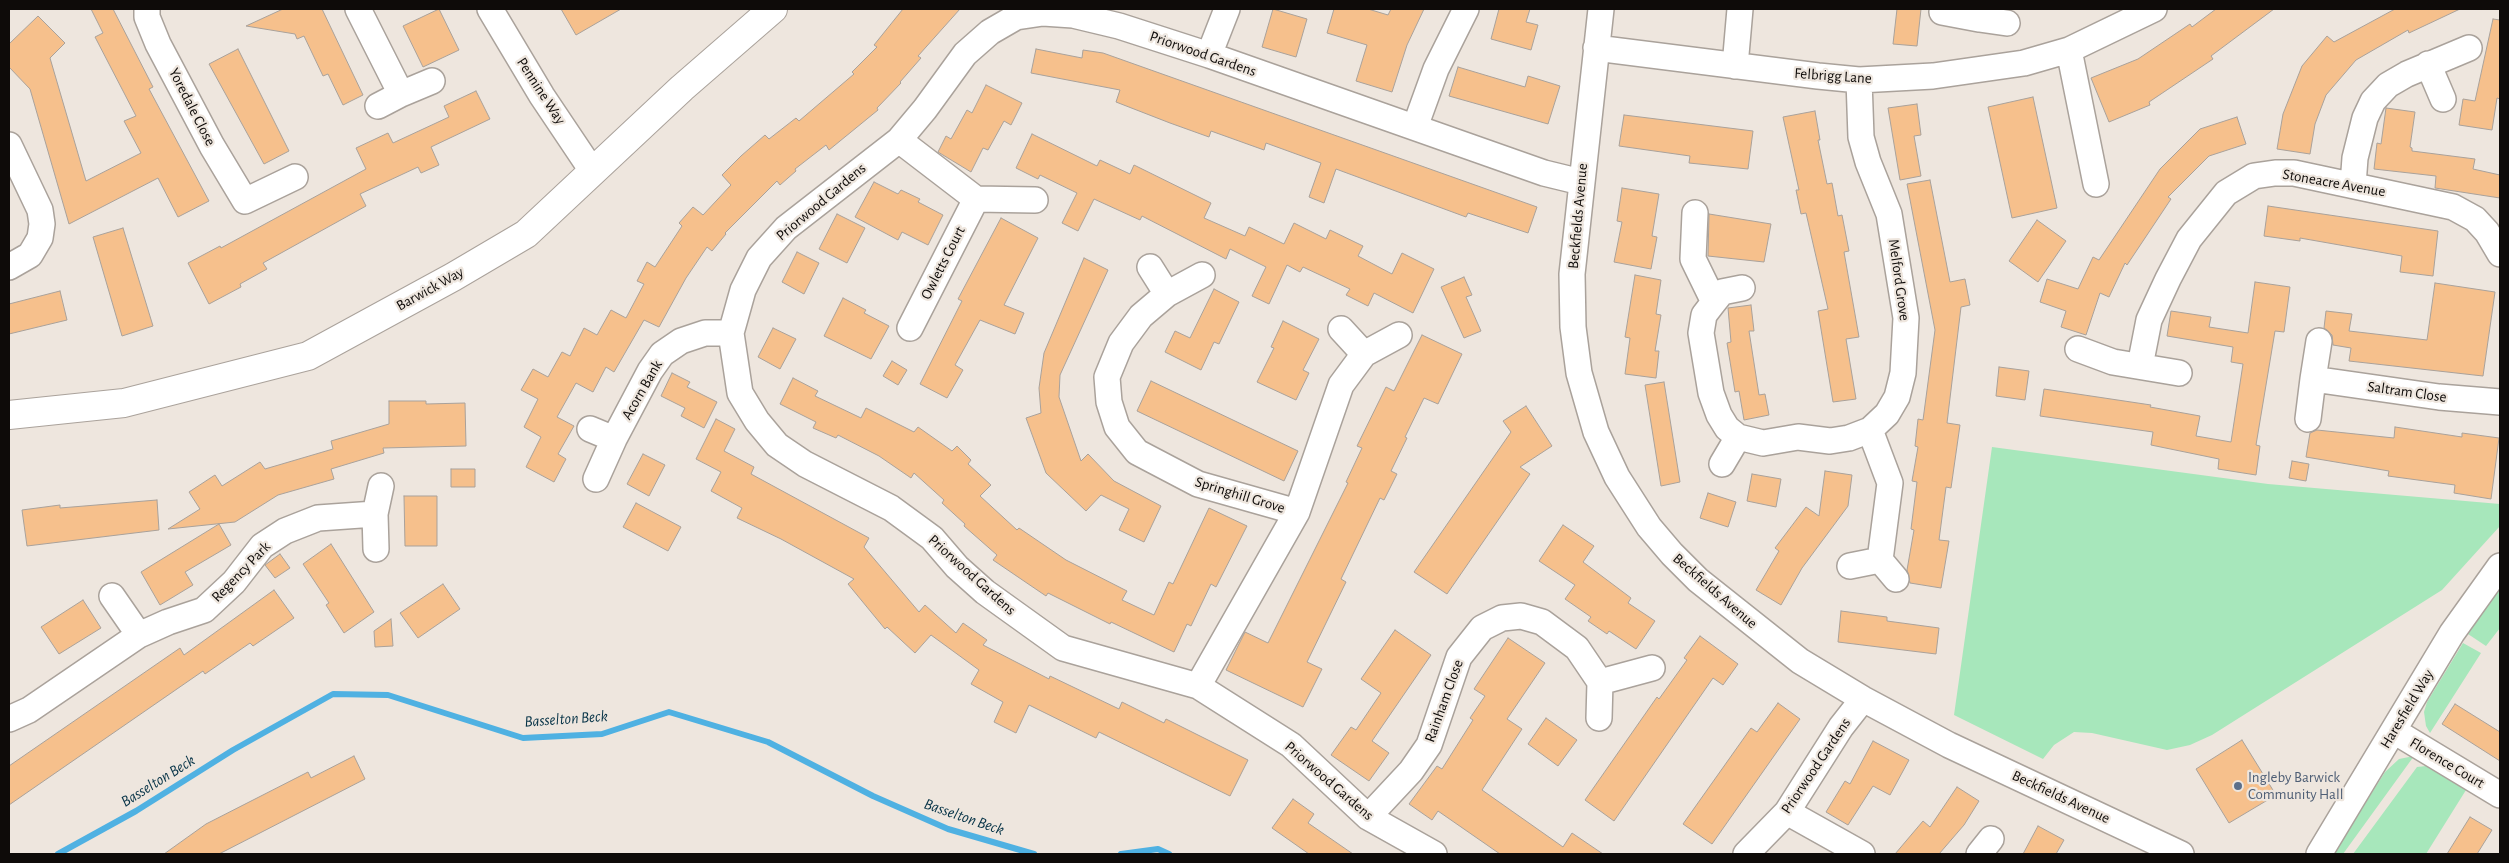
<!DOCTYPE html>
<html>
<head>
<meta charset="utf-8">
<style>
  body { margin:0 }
  #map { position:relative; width:2509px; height:863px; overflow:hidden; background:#eee6de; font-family:"Alegreya Sans",sans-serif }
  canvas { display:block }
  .frame { position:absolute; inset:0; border:10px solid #0e0b09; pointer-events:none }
</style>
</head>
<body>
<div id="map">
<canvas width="2509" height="863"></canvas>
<div class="frame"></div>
</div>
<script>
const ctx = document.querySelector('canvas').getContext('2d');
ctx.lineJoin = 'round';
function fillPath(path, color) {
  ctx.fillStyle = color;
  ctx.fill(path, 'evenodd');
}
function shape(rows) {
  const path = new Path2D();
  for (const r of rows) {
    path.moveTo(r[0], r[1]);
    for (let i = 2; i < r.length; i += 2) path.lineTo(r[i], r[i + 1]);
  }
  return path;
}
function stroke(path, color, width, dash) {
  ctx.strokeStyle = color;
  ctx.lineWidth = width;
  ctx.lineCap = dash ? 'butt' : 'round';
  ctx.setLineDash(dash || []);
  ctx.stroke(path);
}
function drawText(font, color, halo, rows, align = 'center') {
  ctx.font = font + ' "Alegreya Sans",sans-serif';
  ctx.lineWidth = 4.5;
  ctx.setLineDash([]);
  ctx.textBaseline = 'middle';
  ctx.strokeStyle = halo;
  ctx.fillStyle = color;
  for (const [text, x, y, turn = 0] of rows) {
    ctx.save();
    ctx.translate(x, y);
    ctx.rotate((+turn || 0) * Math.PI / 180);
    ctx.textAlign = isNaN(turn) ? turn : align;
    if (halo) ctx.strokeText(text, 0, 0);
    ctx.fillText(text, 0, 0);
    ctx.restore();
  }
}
fillPath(shape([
  [1992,447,2268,484,2500,504,2500,526,2442,590,2212,735,2190,745,2167,750,2092,733,2074,732,2054,745,2043,759,1954,715],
  [2500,586,2500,628,2486,646,2468,634],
  [2463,643,2481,653,2430,733,2426,726,2424,712,2427,702],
  [2414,756,2343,854,2333,854,2385,772,2399,759],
  [2426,766,2466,790,2426,854,2353,854,2417,767]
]), '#a7e7bb');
stroke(shape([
  [58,854,136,811,233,750,333,694,388,695,523,738,602,734,669,712,768,742,873,796,948,829,1034,854],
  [1121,854,1158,849,1169,854]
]), '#4fb1e2', 6);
const building = shape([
  [91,9,113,9,153,87,149,89,209,201,178,217,158,178,69,224,30,89,9,67,9,44,38,16,65,43,50,58,86,181,141,153,124,121,136,116,95,37,103,33,91,9],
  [283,9,322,9,363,95,343,105,328,74,323,76,304,36,297,39,295,34,246,26,283,9],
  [439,9,459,50,423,67,403,26,439,9],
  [561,9,621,9,576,35,561,9],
  [903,9,960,9,918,56,921,58,900,82,901,83,877,108,878,110,829,150,826,145,795,169,796,171,780,185,777,181,725,233,726,234,712,251,707,247,686,278,659,327,644,320,614,372,606,367,593,392,576,383,557,417,574,426,558,454,566,459,554,482,526,467,541,437,524,427,538,399,521,390,533,369,548,377,562,352,570,356,584,328,597,335,611,310,626,318,644,284,637,281,647,262,655,267,682,226,679,223,693,207,703,215,731,185,722,175,741,156,765,135,769,139,796,118,799,121,854,74,852,72,877,47,874,45,903,9],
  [1273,9,1307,19,1296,57,1262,47,1273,9],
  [1334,9,1368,9,1388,15,1391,9,1424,9,1407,45,1392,92,1356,81,1367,45,1327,33,1334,9],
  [1499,9,1530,9,1526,22,1538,25,1531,50,1491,39,1499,9],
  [1897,9,1921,9,1917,46,1893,44,1897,9],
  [2216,9,2274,9,2211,56,2213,59,2149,102,2150,105,2109,122,2091,78,2138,59,2190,24,2192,27,2216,9],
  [2395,9,2460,9,2409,33,2408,30,2356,60,2326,95,2315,124,2310,154,2277,149,2283,114,2302,66,2327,36,2334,42,2395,9],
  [2493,19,2500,20,2500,99,2497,98,2492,130,2459,125,2463,99,2475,101,2493,19],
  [238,49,289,151,264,164,209,64,238,49],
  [1036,49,1082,58,1083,50,1103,53,1537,207,1528,233,1468,213,1466,217,1336,169,1324,203,1309,197,1321,163,1266,143,1264,150,1211,131,1209,137,1170,123,1116,102,1120,90,1031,73,1036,49],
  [1458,67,1525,87,1528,76,1560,86,1548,124,1449,96,1458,67],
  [986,85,1022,103,1011,125,1004,121,988,150,983,148,971,172,938,152,946,136,951,139,967,110,972,113,986,85],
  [476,91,490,119,431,147,439,165,421,173,418,167,360,194,366,206,263,263,267,269,240,284,241,287,209,304,188,263,220,246,221,248,366,169,356,148,388,133,393,143,449,117,444,106,476,91],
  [2033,97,2057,208,2012,218,1988,107,2033,97],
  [1917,104,1921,135,1914,136,1921,176,1900,180,1888,108,1917,104],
  [2386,108,2415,112,2410,147,2412,148,2412,151,2475,159,2473,169,2500,175,2500,198,2435,188,2436,176,2374,169,2377,143,2381,144,2386,108],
  [1815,111,1820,140,1818,140,1827,184,1832,183,1838,216,1842,215,1849,251,1844,252,1859,337,1846,339,1856,399,1833,402,1818,311,1828,309,1806,213,1801,214,1796,190,1799,190,1783,117,1815,111],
  [1624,115,1753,131,1748,169,1689,163,1690,156,1619,146,1624,115],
  [2237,117,2246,144,2209,156,2168,197,2171,199,2127,265,2125,263,2109,297,2100,293,2086,335,2061,327,2066,311,2040,302,2047,279,2078,289,2093,257,2099,260,2160,169,2200,129,2237,117],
  [1032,134,1097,166,1100,160,1130,174,1134,165,1211,203,1204,218,1245,236,1249,227,1284,244,1294,223,1326,239,1330,230,1363,246,1358,256,1392,274,1402,253,1434,269,1413,313,1374,293,1368,306,1346,295,1350,289,1303,267,1300,272,1287,265,1269,304,1252,296,1266,267,1230,249,1226,259,1142,216,1140,220,1094,199,1078,231,1062,223,1077,193,1040,175,1038,179,1016,168,1032,134],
  [1930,180,1950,282,1965,279,1970,305,1961,307,1947,423,1960,425,1951,488,1946,487,1939,540,1949,541,1941,588,1910,583,1907,570,1914,530,1911,529,1917,482,1912,481,1918,447,1915,446,1918,419,1923,420,1935,330,1907,184,1930,180],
  [874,182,898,194,901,190,920,199,918,202,943,215,928,245,902,232,898,240,855,217,874,182],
  [1622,188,1659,194,1652,236,1657,237,1651,269,1614,262,1622,222,1617,221,1622,188],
  [2268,206,2438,231,2433,276,2400,272,2402,256,2300,238,2300,241,2264,236,2268,206],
  [837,214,865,228,847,263,819,249,837,214],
  [1709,214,1771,224,1764,262,1708,256,1709,214],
  [1001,218,1038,238,1004,305,1024,313,1015,334,980,320,955,365,963,370,947,398,920,384,962,301,958,299,1001,218],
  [2037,220,2066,241,2038,282,2009,261,2037,220],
  [123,228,153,326,122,336,93,237,123,228],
  [797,252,819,263,804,294,782,282,797,252],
  [1084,258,1108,270,1060,375,1059,397,1081,461,1088,454,1114,481,1161,506,1144,542,1119,530,1129,509,1101,495,1086,511,1046,473,1026,418,1041,413,1039,388,1044,353,1084,258],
  [1635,275,1661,280,1656,314,1661,315,1655,351,1659,351,1656,378,1625,374,1630,338,1625,337,1635,275],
  [1464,277,1472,295,1466,297,1481,331,1464,338,1441,287,1464,277],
  [2255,282,2290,287,2284,332,2275,331,2256,445,2260,446,2256,475,2218,469,2219,459,2151,445,2153,432,2040,416,2044,389,2151,405,2150,407,2200,416,2196,436,2231,442,2243,364,2231,362,2233,347,2167,336,2171,311,2211,317,2209,327,2248,333,2255,282],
  [2435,283,2495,292,2483,376,2349,361,2351,348,2333,345,2332,335,2324,328,2326,311,2352,314,2349,331,2427,340,2435,283],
  [1214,289,1239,302,1219,344,1214,342,1201,370,1165,352,1175,331,1190,338,1214,289],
  [60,291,67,320,9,334,9,304,60,291],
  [843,298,866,310,864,313,889,326,871,359,824,336,843,298],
  [1751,305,1754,331,1749,331,1759,395,1765,394,1769,415,1744,420,1739,391,1735,392,1727,343,1731,342,1728,308,1751,305],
  [1283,321,1319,339,1303,370,1309,373,1296,400,1257,382,1274,348,1271,347,1283,321],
  [773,328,796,339,780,369,758,357,773,328],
  [1422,335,1462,354,1438,404,1424,398,1405,437,1407,438,1391,471,1397,474,1384,500,1380,498,1341,579,1346,582,1307,662,1322,669,1303,707,1226,670,1245,632,1268,643,1348,483,1346,482,1362,448,1357,446,1386,387,1394,391,1422,335],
  [892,361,907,370,898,385,883,376,892,361],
  [1999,367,2029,371,2025,400,1996,396,1999,367],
  [672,373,690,382,687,387,717,402,704,428,681,416,685,408,661,396,672,373],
  [793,378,818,391,815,396,861,418,866,408,914,432,918,427,952,451,957,446,971,460,968,464,991,485,980,496,1017,530,1019,528,1066,560,1127,591,1122,600,1154,615,1169,582,1173,584,1209,508,1247,526,1216,587,1211,584,1191,626,1187,624,1174,652,1111,622,1110,624,1048,593,1046,596,993,560,997,555,964,526,965,524,942,503,944,500,914,473,911,478,879,456,838,435,836,438,813,428,816,422,780,404,793,378],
  [1151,381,1298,451,1284,481,1137,411,1151,381],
  [1664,382,1680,482,1661,486,1645,385,1664,382],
  [389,401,426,401,426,404,465,403,466,446,383,448,384,453,331,469,334,479,278,495,235,522,168,529,200,509,189,492,215,475,222,486,260,462,265,469,333,449,331,441,389,424,389,401],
  [1526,406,1552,446,1520,467,1530,474,1447,594,1414,572,1511,432,1503,421,1526,406],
  [716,419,735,429,724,451,754,467,751,474,869,538,864,547,919,612,925,605,956,633,963,623,987,640,983,645,1049,679,1050,676,1119,709,1122,702,1164,723,1166,719,1248,760,1230,796,1099,732,1096,738,1029,705,1016,733,994,722,1003,702,971,684,979,670,931,635,915,653,887,627,885,629,848,584,854,579,781,539,737,518,742,508,711,491,721,472,696,459,716,419],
  [2395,427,2462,437,2462,433,2499,438,2491,499,2454,493,2455,485,2388,476,2389,471,2306,457,2310,433,2317,430,2394,438,2395,427],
  [643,454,665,465,649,496,627,484,643,454],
  [2292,461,2309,464,2306,481,2289,478,2292,461],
  [451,469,475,469,475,487,451,487,451,469],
  [1825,471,1852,475,1848,506,1802,568,1781,605,1756,590,1779,551,1775,548,1806,507,1819,516,1825,471],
  [1752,474,1781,479,1776,507,1747,501,1752,474],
  [1708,493,1736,502,1728,527,1700,518,1708,493],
  [404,496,437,496,437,546,405,546,404,496],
  [157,500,159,530,27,546,22,510,60,505,60,508,157,500],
  [636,503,681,527,668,551,623,527,636,503],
  [219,524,231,545,185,572,193,585,160,605,141,572,219,524],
  [1563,525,1594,546,1583,562,1631,598,1628,603,1655,621,1636,649,1609,631,1607,634,1588,621,1591,617,1565,599,1575,585,1539,561,1563,525],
  [331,544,374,612,344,633,326,605,329,603,303,564,331,544],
  [280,554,290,568,275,578,265,565,280,554],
  [443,584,460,609,418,638,400,613,443,584],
  [274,590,294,618,253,646,250,643,205,674,203,671,9,805,9,766,180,648,184,655,274,590],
  [83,600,101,628,59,654,41,627,83,600],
  [1841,611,1887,617,1887,621,1939,628,1936,654,1838,642,1841,611],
  [391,619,393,646,375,647,374,631,391,619],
  [1395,630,1431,655,1372,741,1389,753,1369,781,1331,755,1351,727,1356,730,1381,693,1361,679,1395,630],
  [1700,636,1738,664,1723,685,1713,678,1614,821,1585,800,1657,697,1659,699,1687,660,1684,658,1700,636],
  [1508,638,1545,663,1507,719,1522,729,1482,790,1563,847,1572,833,1603,854,1500,854,1438,811,1432,820,1409,804,1437,766,1442,769,1473,720,1470,718,1485,696,1474,689,1508,638],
  [1778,703,1800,719,1712,844,1683,824,1751,728,1757,732,1778,703],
  [2455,704,2500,732,2500,761,2442,724,2455,704],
  [1546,718,1577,740,1558,766,1528,744,1546,718],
  [2242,740,2276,795,2229,823,2196,769,2242,740],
  [1873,741,1909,760,1890,795,1873,786,1848,825,1826,812,1845,781,1850,784,1873,741],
  [354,756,365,779,219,854,164,854,206,824,308,772,311,778,354,756],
  [1957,787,1979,801,1964,825,1939,854,1895,854,1923,821,1930,827,1957,787],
  [1293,799,1314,814,1308,823,1353,854,1309,854,1272,828,1293,799],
  [2470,817,2492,830,2477,854,2447,854,2470,817],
  [2038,826,2064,840,2056,854,2023,854,2038,826]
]);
fillPath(building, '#f6c08c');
stroke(building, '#a9a19a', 1);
const minor = shape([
  [147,9,147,17,158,44,212,146,245,201,295,177],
  [358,9,401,94,432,81],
  [490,9,542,96,593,172],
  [1601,9,1572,274,1573,327,1579,373,1596,432,1617,477,1649,527,1672,554,1698,580,1800,661,1863,699,1949,745,2181,854],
  [1942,12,1979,19,1980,9],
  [1979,19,2007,23],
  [1596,48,1818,76,1859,80,1933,76,2024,63,2069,50,2154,9],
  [2069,50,2096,184],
  [1209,55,1227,9],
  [2428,64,2443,99],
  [1735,66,1740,9],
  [378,106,401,94],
  [1415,127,1436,69,1466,9],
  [899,140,976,199,910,328],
  [9,145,40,210,42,224,40,238,30,255,9,267],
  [2353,185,2355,158,2365,118,2373,101,2388,85,2407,74,2469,48],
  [976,199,1035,200],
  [1695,213,1693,259,1714,302,1704,315,1701,333,1711,393,1719,415,1727,428,1738,437,1763,443,1798,437,1830,441,1849,438,1870,430,1887,414,1897,397,1903,373,1906,318,1889,214,1868,162,1861,137,1859,80],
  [1150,267,1167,294],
  [1202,275,1167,294,1141,316,1121,343,1107,377,1109,402,1117,427,1137,452,1198,484,1297,512],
  [1714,302,1722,292,1742,288],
  [1341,329,1364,354],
  [2319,341,2313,379,2439,397,2500,402],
  [2078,349,2113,362,2179,373],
  [2140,366,2149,320,2168,279,2189,239,2226,193,2254,176,2275,173,2294,173,2453,207,2475,219,2487,232,2500,254],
  [2308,419,2313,379],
  [590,429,614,439],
  [1722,464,1738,437],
  [596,479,614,439,650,371,662,354,681,341,705,333,731,333],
  [375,514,381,486],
  [1880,560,1896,579],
  [1850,566,1880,560,1890,483,1870,430],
  [112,596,139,635],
  [1600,682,1652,668],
  [1198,686,1297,512,1341,385,1364,354,1399,335],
  [9,719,29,710,139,635,168,622,204,610,234,582,262,546,285,531,318,518,375,514,376,549],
  [2394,731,2500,795],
  [1787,812,1862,854],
  [1368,817,1411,771,1429,745,1459,657,1482,628,1502,618,1521,616,1542,622,1577,648,1600,682,1599,718],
  [1434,854,1368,817,1291,745,1198,686,1063,648,985,592,957,567,932,538,891,508,805,464,777,445,757,421,740,393,731,333,743,290,759,258,786,228,899,140,925,109,965,54,990,32,1016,17,1043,13,1073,15,1119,26,1209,55,1544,173,1581,182],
  [1746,854,1787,812,1841,727,1863,699],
  [1979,854,1991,839],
  [2319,854,2452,633,2500,566]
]);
const tertiary = shape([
  [9,415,124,403,308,356,453,277,526,234,682,88,773,9]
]);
stroke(minor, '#aaa29b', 28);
stroke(tertiary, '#aaa29b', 30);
stroke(minor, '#fff', 25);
stroke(tertiary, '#fff', 28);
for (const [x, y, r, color] of [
  [2238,786,5,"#5c6f8a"]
]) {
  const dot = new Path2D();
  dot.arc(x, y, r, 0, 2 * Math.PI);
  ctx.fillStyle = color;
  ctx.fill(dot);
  stroke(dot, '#eee6de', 2);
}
drawText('15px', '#0e0b09', '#eee6de', [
  ["Priorwood Gardens",1203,54,19],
  ["Felbrigg Lane",1833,76,4],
  ["Pennine Way",541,91,57],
  ["Yoredale Close",192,107,63],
  ["Stoneacre Avenue",2334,183,10],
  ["Priorwood Gardens",821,202,-40],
  ["Beckfields Avenue",1578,216,-85],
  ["Owletts Court",943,263,-63],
  ["Melford Grove",1899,280,82],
  ["Barwick Way",430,289,-29],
  ["Acorn Bank",642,390,-60],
  ["Saltram Close",2407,392,8],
  ["Springhill Grove",1240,495,17],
  ["Regency Park",241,572,-46],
  ["Priorwood Gardens",972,575,42],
  ["Beckfields Avenue",1715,591,41],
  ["Rainham Close",1444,701,-70],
  ["Haresfield Way",2407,709,-59],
  ["Florence Court",2447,763,31],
  ["Priorwood Gardens",1816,766,-56],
  ["Priorwood Gardens",1329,781,41],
  ["Beckfields Avenue",2061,797,25]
]);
drawText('15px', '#4e5e75', '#eee6de', [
  ["Ingleby Barwick",2248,777],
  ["Community Hall",2248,794]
], 'left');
drawText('italic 16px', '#053246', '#eee6de', [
  ["Basselton Beck",566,719,-4],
  ["Basselton Beck",158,781,-32],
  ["Basselton Beck",964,817,19]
]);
</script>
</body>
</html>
